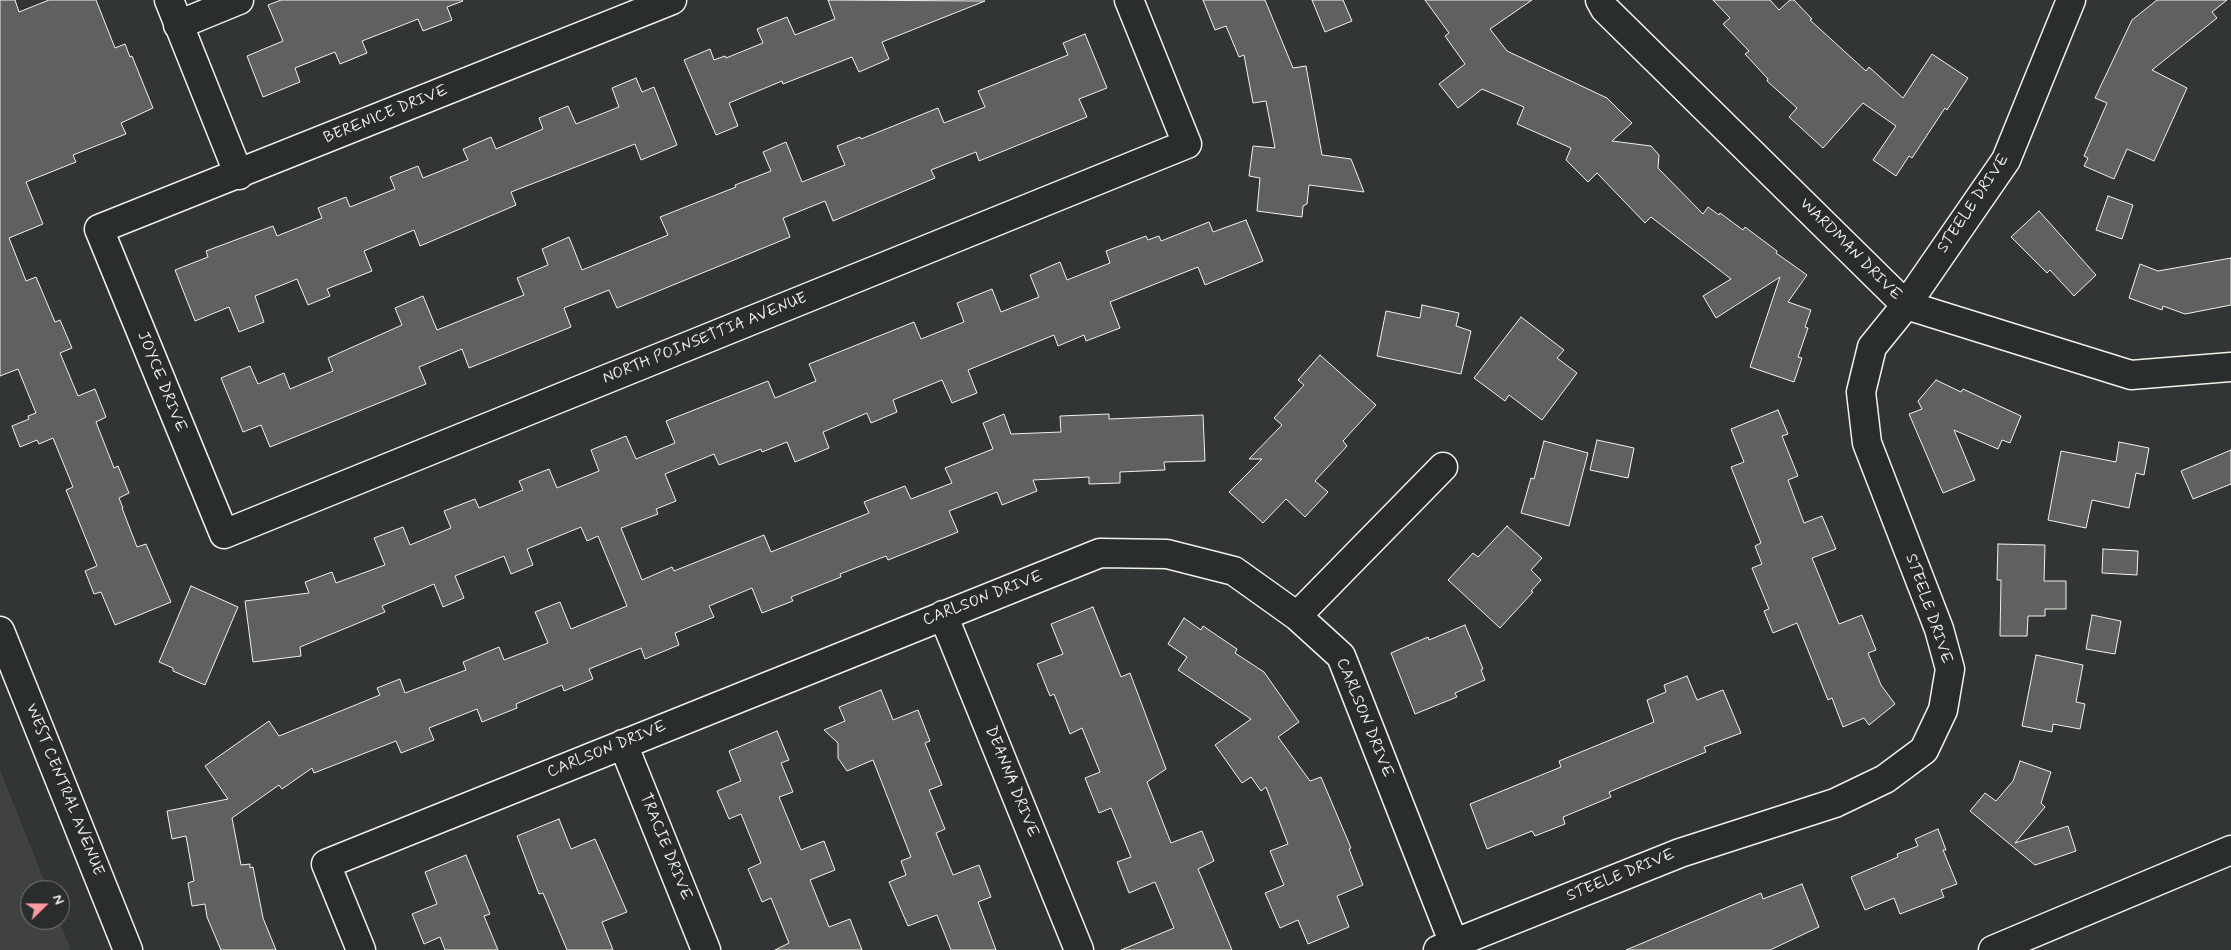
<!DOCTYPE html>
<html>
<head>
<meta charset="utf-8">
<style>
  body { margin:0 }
  #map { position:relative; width:2231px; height:950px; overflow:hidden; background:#323535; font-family:Mynerve,sans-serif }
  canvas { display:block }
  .north { position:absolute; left:20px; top:880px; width:50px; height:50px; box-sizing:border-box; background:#2a2d2e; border:1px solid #7b7b78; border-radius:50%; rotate:68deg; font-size:14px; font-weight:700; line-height:20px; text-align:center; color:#f4f1e8 }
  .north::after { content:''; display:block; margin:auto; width:18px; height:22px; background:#ff9aa2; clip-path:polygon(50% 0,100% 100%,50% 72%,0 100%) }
</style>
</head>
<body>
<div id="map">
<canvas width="2231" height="950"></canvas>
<div class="north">N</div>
</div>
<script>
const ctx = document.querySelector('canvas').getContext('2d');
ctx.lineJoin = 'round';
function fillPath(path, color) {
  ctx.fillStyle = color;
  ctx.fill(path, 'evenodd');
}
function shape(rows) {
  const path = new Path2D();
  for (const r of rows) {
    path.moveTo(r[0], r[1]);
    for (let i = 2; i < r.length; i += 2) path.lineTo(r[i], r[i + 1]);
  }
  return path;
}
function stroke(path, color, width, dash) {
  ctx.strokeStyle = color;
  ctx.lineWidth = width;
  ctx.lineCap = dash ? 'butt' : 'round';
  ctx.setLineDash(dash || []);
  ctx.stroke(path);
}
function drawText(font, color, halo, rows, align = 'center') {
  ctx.font = font + ' Mynerve,sans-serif';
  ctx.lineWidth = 4.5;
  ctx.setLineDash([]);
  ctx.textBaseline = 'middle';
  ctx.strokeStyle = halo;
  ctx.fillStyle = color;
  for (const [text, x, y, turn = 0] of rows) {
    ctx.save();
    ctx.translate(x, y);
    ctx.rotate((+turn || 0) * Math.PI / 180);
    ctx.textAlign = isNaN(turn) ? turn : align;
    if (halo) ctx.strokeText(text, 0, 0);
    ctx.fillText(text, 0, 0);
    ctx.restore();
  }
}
fillPath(shape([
  [0,770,48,890,30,890,30,920,59,920,71,950,0,950]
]), '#404242');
const building = shape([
  [0,0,15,0,19,12,49,0,96,0,115,48,125,44,130,57,132,56,153,108,121,123,126,134,73,155,76,162,26,182,43,224,9,238,26,281,36,277,55,322,60,320,72,348,60,353,78,396,95,389,106,417,96,422,114,468,118,466,129,493,119,498,123,508,122,508,137,547,146,544,171,602,115,625,101,592,94,594,85,571,97,566,66,490,73,487,53,438,39,444,37,440,20,447,12,426,29,419,28,416,36,413,18,369,0,376,0,0],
  [281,0,462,0,463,1,447,7,452,20,423,31,418,19,362,41,367,53,340,64,335,52,295,68,300,82,263,97,247,56,283,41,268,5,281,0],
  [828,0,985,1,882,42,889,59,859,72,852,57,783,84,782,81,729,103,738,126,716,135,684,60,710,49,714,60,725,56,726,58,763,43,757,29,787,17,795,35,835,19,828,0],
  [1203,0,1265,0,1293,68,1306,66,1322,155,1351,159,1364,192,1309,185,1307,204,1303,206,1302,217,1257,211,1260,178,1249,176,1253,146,1275,148,1266,101,1253,103,1244,55,1239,57,1226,26,1215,30,1203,0],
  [1312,0,1343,0,1352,21,1325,32,1312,0],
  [1425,0,1532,0,1490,29,1507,51,1607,98,1632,123,1612,141,1651,146,1659,155,1658,168,1703,214,1708,207,1719,215,1720,213,1743,230,1745,227,1777,251,1776,253,1807,275,1788,302,1811,310,1805,327,1808,328,1798,357,1802,358,1794,382,1750,367,1780,277,1716,318,1703,296,1731,279,1651,217,1645,223,1597,173,1588,182,1566,160,1571,148,1517,124,1524,107,1482,89,1458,108,1439,84,1465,64,1445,36,1449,33,1425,0],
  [1713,0,1770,0,1779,10,1790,0,1794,0,1812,19,1810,20,1866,71,1869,67,1903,98,1932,54,1968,78,1947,110,1945,108,1912,158,1909,156,1896,176,1873,160,1896,126,1863,103,1823,148,1789,117,1797,108,1767,81,1768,79,1745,54,1749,51,1723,24,1730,18,1713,0],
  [2157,0,2227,0,2212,12,2217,18,2152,70,2187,88,2154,161,2127,149,2114,179,2084,166,2088,158,2084,156,2107,103,2095,98,2132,20,2157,0],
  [1085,34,1107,88,1079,99,1087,117,979,161,976,152,931,170,935,178,833,221,825,201,783,218,790,237,617,308,609,290,564,308,571,327,469,368,462,349,419,367,426,384,270,447,261,425,243,432,221,378,250,366,258,384,284,373,290,389,333,371,328,358,402,325,395,308,423,296,437,330,524,295,517,278,548,265,542,249,569,237,582,270,668,235,660,217,736,187,735,185,771,171,763,152,786,142,802,182,845,165,837,146,860,137,861,139,938,108,944,123,985,107,978,91,1068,55,1063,43,1085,34],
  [636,78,642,92,654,87,677,145,641,160,635,144,511,192,516,205,420,246,414,230,364,251,372,271,327,289,330,296,308,305,297,279,255,296,264,322,239,332,229,307,195,321,175,270,208,257,206,251,273,226,277,236,322,218,318,208,346,197,350,207,395,189,390,177,418,166,423,178,468,160,463,149,491,137,496,149,543,129,539,118,568,106,576,124,619,107,612,88,636,78],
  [2108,196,2133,205,2122,239,2096,230,2108,196],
  [2039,211,2096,275,2074,296,2050,270,2047,273,2011,237,2039,211],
  [1246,220,1263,261,1205,285,1198,267,1110,302,1120,328,1086,341,1084,335,1058,346,1054,335,968,370,977,393,952,403,942,380,893,400,897,412,871,423,867,413,823,432,829,448,795,462,787,442,762,452,761,449,719,465,714,454,665,474,676,501,656,509,658,514,621,528,642,580,672,567,674,571,764,535,771,552,869,513,864,502,905,486,911,499,952,483,945,468,993,449,983,423,1004,414,1011,434,1061,432,1060,416,1109,414,1109,419,1203,415,1205,461,1164,462,1165,470,1120,472,1120,483,1089,484,1089,477,1033,480,1037,491,1002,505,997,492,949,511,958,532,888,560,886,556,840,574,841,577,791,597,793,601,762,613,752,588,709,606,714,617,675,633,679,645,645,659,641,648,589,669,593,679,564,691,562,685,516,704,517,708,482,722,477,709,429,728,434,740,401,753,396,741,314,773,312,768,282,789,279,785,232,818,241,865,250,864,250,868,253,867,263,918,276,950,221,950,207,917,205,904,192,906,188,883,194,881,186,836,172,839,167,811,228,799,205,766,269,721,279,736,380,695,377,688,400,679,405,693,466,670,463,662,499,647,504,660,548,643,535,612,560,602,571,629,627,606,598,536,587,541,581,527,527,549,533,565,511,574,504,556,455,576,464,598,443,607,434,584,382,606,385,612,300,647,301,656,253,662,245,601,309,593,305,582,332,572,336,583,385,565,374,538,403,527,410,545,451,528,444,511,475,499,479,508,523,490,519,481,549,469,557,488,599,471,591,450,626,436,636,459,675,443,666,421,768,381,775,398,816,381,809,364,914,322,921,339,964,322,957,303,992,289,1001,312,1039,297,1030,275,1060,262,1067,280,1110,263,1106,251,1146,236,1148,240,1159,236,1161,241,1209,222,1213,232,1246,220],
  [2231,258,2231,305,2185,314,2163,306,2162,310,2129,298,2140,264,2158,271,2231,258],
  [1422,305,1459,313,1456,326,1471,331,1461,374,1377,356,1386,311,1420,318,1422,305],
  [1521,317,1564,350,1557,358,1577,373,1542,420,1509,395,1505,401,1474,378,1521,317],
  [1320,355,1376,405,1343,441,1347,446,1315,481,1328,492,1305,517,1286,499,1263,523,1229,492,1262,459,1249,459,1282,425,1274,418,1304,385,1298,380,1320,355],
  [1936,380,1961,392,1963,389,2021,416,2010,443,2002,440,1998,449,1954,430,1975,480,1943,493,1909,414,1922,409,1918,401,1936,380],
  [1778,410,1788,434,1782,436,1798,476,1788,480,1804,523,1822,516,1836,549,1812,558,1839,624,1862,615,1876,650,1868,653,1881,685,1895,704,1869,725,1864,718,1843,727,1832,698,1828,700,1797,623,1773,633,1764,611,1769,609,1752,568,1762,564,1755,546,1761,543,1731,467,1744,462,1731,429,1778,410],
  [1597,440,1634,448,1628,478,1590,470,1597,440],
  [1544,441,1588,453,1569,526,1521,513,1531,478,1534,479,1544,441],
  [2119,442,2149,448,2144,475,2136,473,2129,508,2092,500,2086,528,2048,520,2061,451,2116,462,2119,442],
  [2231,450,2231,484,2193,499,2181,471,2231,450],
  [1507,526,1542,558,1531,570,1541,580,1531,591,1533,592,1500,628,1448,580,1473,553,1478,557,1507,526],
  [1998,544,2045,545,2044,581,2066,581,2066,609,2045,609,2045,616,2028,616,2027,636,2000,636,2001,580,1997,580,1998,544],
  [2103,549,2138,551,2137,575,2102,573,2103,549],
  [191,586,238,607,205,685,173,671,173,668,159,662,191,586],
  [1093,607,1121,677,1130,673,1166,769,1147,782,1171,843,1202,831,1214,861,1198,869,1232,950,1121,950,1174,928,1155,882,1129,893,1117,862,1131,857,1111,808,1099,813,1085,778,1100,772,1082,728,1070,734,1054,694,1050,696,1037,664,1063,654,1051,624,1093,607],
  [2092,615,2121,621,2115,654,2086,649,2092,615],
  [1184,618,1201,630,1203,626,1237,649,1235,653,1264,672,1299,722,1278,737,1310,781,1321,777,1351,848,1349,849,1363,885,1337,896,1349,927,1308,944,1298,920,1280,928,1265,893,1284,885,1270,851,1288,844,1266,787,1261,791,1251,777,1242,783,1215,745,1251,719,1178,670,1187,657,1168,644,1184,618],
  [1465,625,1483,669,1481,670,1485,680,1455,693,1457,697,1415,714,1391,653,1428,637,1429,640,1465,625],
  [2036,655,2083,665,2076,702,2085,704,2080,729,2053,724,2052,732,2022,726,2036,655],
  [1687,676,1697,700,1723,690,1741,733,1704,747,1706,752,1609,792,1611,797,1563,817,1565,824,1535,836,1532,831,1487,849,1470,804,1561,767,1559,761,1654,722,1647,700,1666,692,1664,685,1687,676],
  [881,690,893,720,918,710,930,741,925,743,942,785,929,790,945,829,936,833,953,875,979,865,991,897,978,902,996,950,951,950,937,915,908,926,889,882,906,875,901,861,911,857,873,760,847,771,838,758,838,743,824,730,845,721,839,707,881,690],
  [777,731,789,760,781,763,793,792,779,797,801,850,824,841,835,870,810,880,829,927,850,919,862,950,775,950,789,943,771,898,762,902,748,869,761,863,741,814,729,819,717,791,741,781,729,751,777,731],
  [2020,761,2051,772,2041,803,2045,807,2015,843,2068,826,2076,851,2035,865,1970,811,1985,793,1996,801,2013,781,2020,761],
  [559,819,571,849,595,839,627,912,602,922,613,950,567,950,543,893,539,894,517,836,559,819],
  [1938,829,1946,850,1943,850,1957,884,1941,890,1944,897,1900,914,1894,898,1865,910,1851,877,1898,857,1897,854,1918,846,1915,839,1938,829],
  [466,855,490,914,484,916,498,950,445,950,440,937,424,944,412,914,437,904,425,872,466,855],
  [1802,884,1819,927,1770,950,1626,950,1761,893,1763,899,1802,884]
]);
fillPath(building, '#5f605f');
stroke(building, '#f4f1e8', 1);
const minor = shape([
  [169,0,239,175],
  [672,0,99,229,224,534,1187,144,1129,0],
  [1600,0,1605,9,1906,305,2131,375,2231,367],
  [178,25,239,0],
  [943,615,1079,950],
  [1297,616,1443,467],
  [623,744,706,950],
  [361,950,326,864,1100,553,1167,554,1234,571,1297,616,1341,656,1454,944],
  [1438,950,1680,853,1835,803,1885,779,1924,750,1943,710,1950,669,1939,629,1867,443,1861,392,1872,347,1906,305,2006,160,2071,0],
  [1993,950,2231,850]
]);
const major = shape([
  [0,631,128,950]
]);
stroke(minor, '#f4f1e8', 31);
stroke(major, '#f4f1e8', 31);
stroke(minor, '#2a2d2e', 28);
stroke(major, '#2a2d2e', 28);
drawText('16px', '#f4f1e8', '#2a2d2e', [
  ["BERENICE DRIVE",386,115,-22],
  ["STEELE DRIVE",1974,204,-56],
  ["WARDMAN DRIVE",1850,250,45],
  ["NORTH POINSETTIA AVENUE",705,339,-22],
  ["JOYCE DRIVE",161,382,68],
  ["CARLSON DRIVE",983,599,-21],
  ["STEELE DRIVE",1928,609,71],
  ["CARLSON DRIVE",1364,718,68],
  ["CARLSON DRIVE",607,750,-22],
  ["DEANNA DRIVE",1011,782,68],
  ["WEST CENTRAL AVENUE",64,790,68],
  ["TRACIE DRIVE",665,847,68],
  ["STEELE DRIVE",1621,876,-22]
]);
</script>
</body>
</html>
